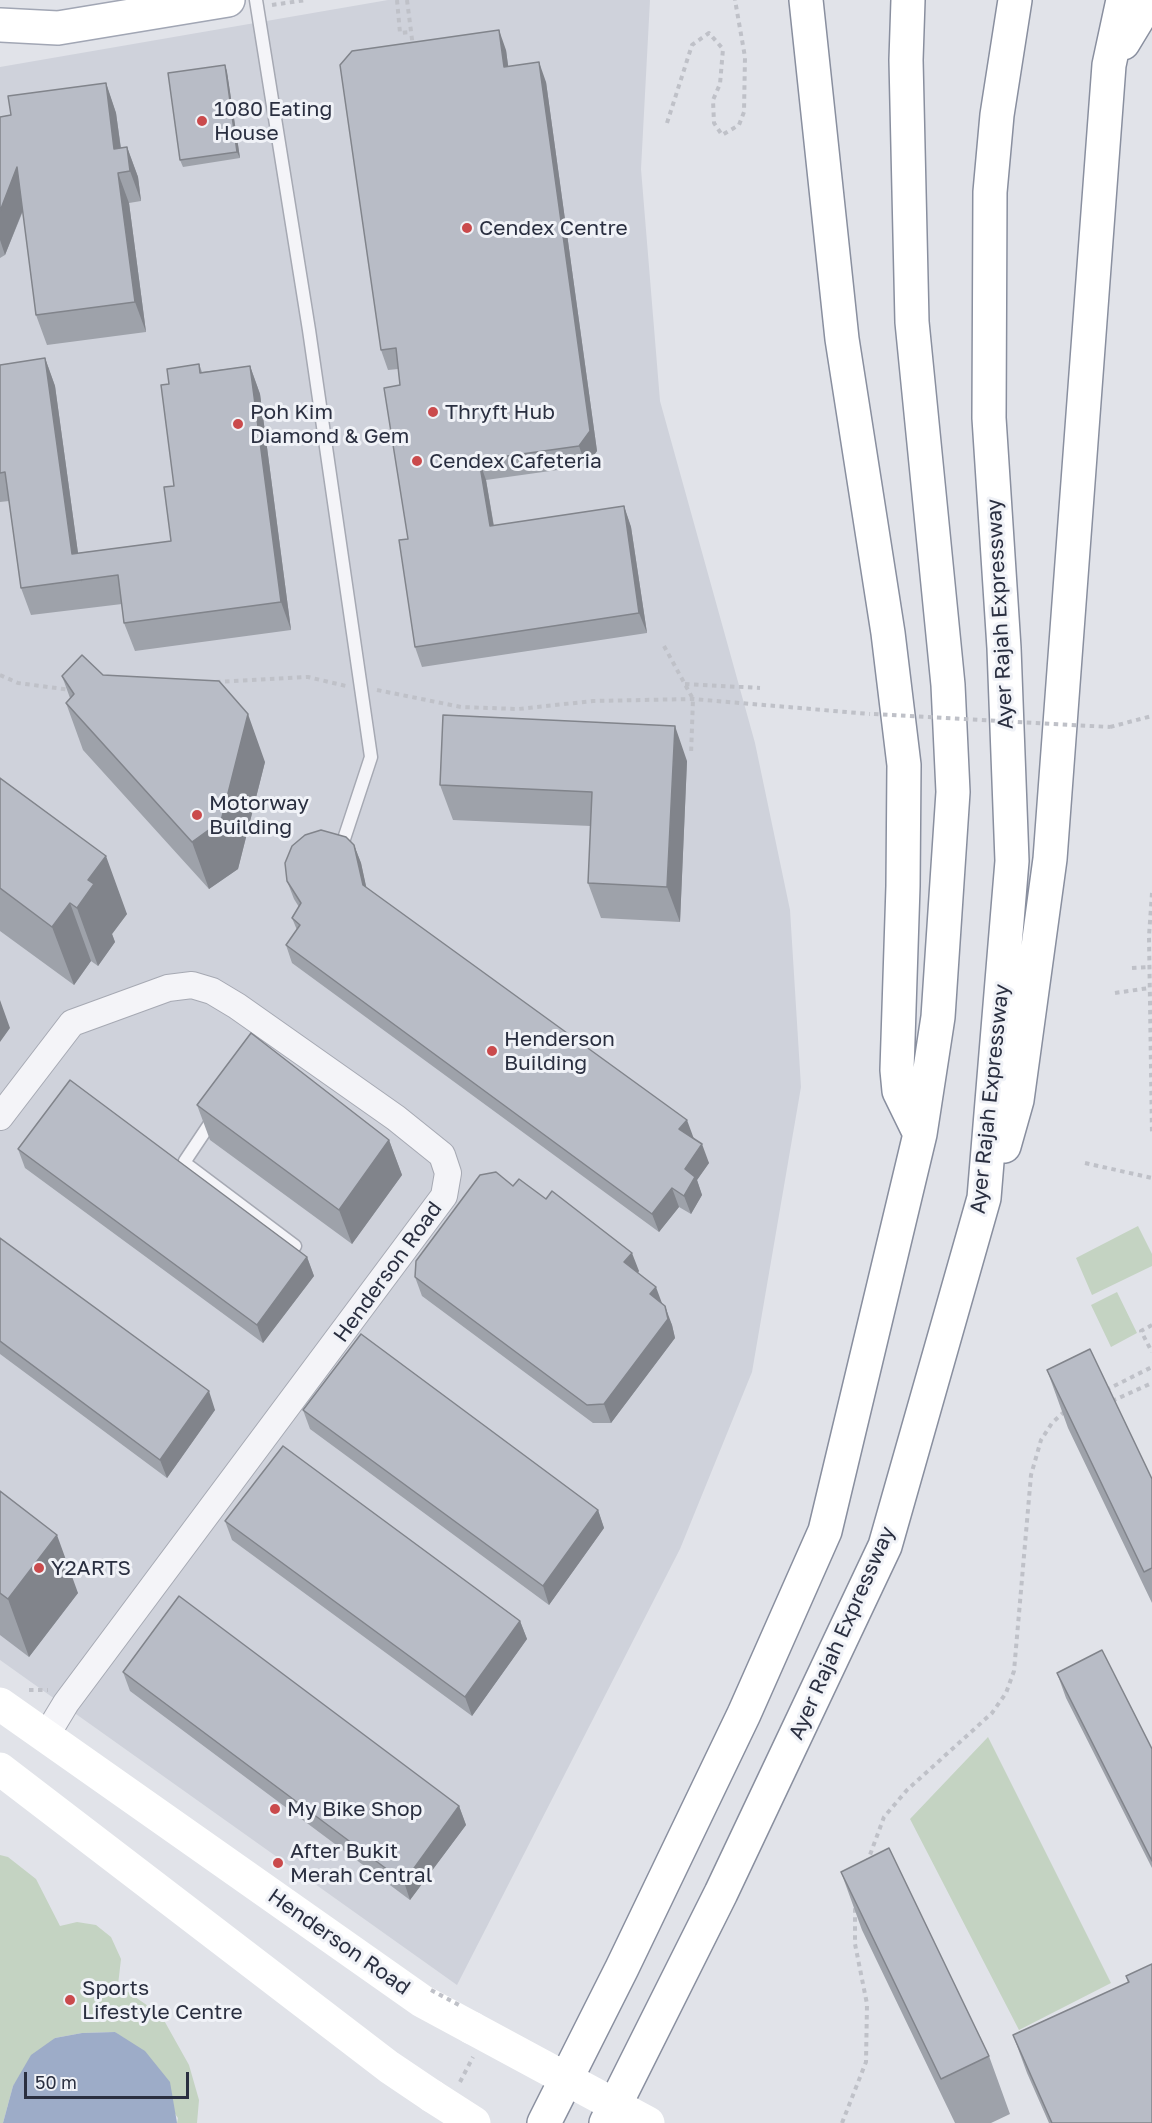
<!DOCTYPE html>
<html>
<head>
<meta charset="utf-8">
<style>
  body { margin:0 }
  #map { position:relative; width:1152px; height:2123px; overflow:hidden; background:#e1e3e9; font-family:"Golos Text",sans-serif }
  canvas { display:block }
  .scale { position:absolute; left:24px; top:2072px; width:165px; height:27px; box-sizing:border-box; border:3px solid #2a2f40; border-top:0; padding-left:8px; font-size:18px; line-height:21px; white-space:nowrap; color:#2a2f40; -webkit-text-stroke:4px #f0f2f7; paint-order:stroke }
</style>
</head>
<body>
<div id="map">
<canvas width="1152" height="2123"></canvas>
<div class="scale">50 m</div>
</div>
<script>
const ctx = document.querySelector('canvas').getContext('2d');
ctx.lineJoin = 'round';
function fillPath(path, color) {
  ctx.fillStyle = color;
  ctx.fill(path, 'evenodd');
}
function shape(rows) {
  const path = new Path2D();
  for (const r of rows) {
    path.moveTo(r[0], r[1]);
    for (let i = 2; i < r.length; i += 2) path.lineTo(r[i], r[i + 1]);
  }
  return path;
}
function stroke(path, color, width, dash) {
  ctx.strokeStyle = color;
  ctx.lineWidth = width;
  ctx.lineCap = dash ? 'butt' : 'round';
  ctx.setLineDash(dash || []);
  ctx.stroke(path);
}
function drawText(font, color, halo, rows, align = 'center') {
  ctx.font = font + ' "Golos Text",sans-serif';
  ctx.lineWidth = 6;
  ctx.setLineDash([]);
  ctx.textBaseline = 'middle';
  ctx.strokeStyle = halo;
  ctx.fillStyle = color;
  for (const [text, x, y, turn = 0] of rows) {
    ctx.save();
    ctx.translate(x, y);
    ctx.rotate((+turn || 0) * Math.PI / 180);
    ctx.textAlign = isNaN(turn) ? turn : align;
    if (halo) ctx.strokeText(text, 0, 0);
    ctx.fillText(text, 0, 0);
    ctx.restore();
  }
}
fillPath(shape([
  [388,0,650,0,641,169,660,401,755,743,790,910,801,1087,752,1372,680,1549,457,1985,0,1660,0,67]
]), '#cfd2db');
fillPath(shape([
  [1138,1226,1152,1254,1152,1266,1092,1295,1076,1258],
  [1117,1292,1137,1333,1111,1347,1091,1305],
  [988,1737,1111,1983,1019,2030,910,1819],
  [0,1855,8,1857,36,1879,60,1926,77,1922,96,1925,111,1937,121,1959,118,1985,161,2015,189,2065,199,2100,197,2123,177,2123,178,2118,115,2032,82,2033,55,2038,13,2086,3,2123,0,2123]
]), '#c4d3c2');
fillPath(shape([
  [115,2032,145,2051,170,2082,177,2123,3,2123,13,2086,31,2055,55,2038,82,2033]
]), '#9dacc8');
const service = shape([
  [256,0,309,330,371,757,342,845],
  [215,1116,185,1161,186,1164,295,1246]
]);
const minor = shape([
  [0,1117,72,1023,168,988,192,985,212,991,237,1006,396,1118,442,1155,448,1173,444,1196,66,1703,46,1736]
]);
const primary = shape([
  [0,25,58,28,228,0]
]);
const motorway = shape([
  [806,0,842,339,888,633,904,765,903,886,897,1070,899,1091,920,1134],
  [1123,43,1149,0],
  [1004,1146,1017,1100,1050,859,1109,65,1123,0],
  [544,2123,622,1968,744,1714,825,1531,920,1134,938,1017,953,792,948,685,912,322,906,60,908,0],
  [606,2123,721,1893,885,1546,984,1198,1012,861,1004,648,989,418,990,192,997,115,1015,0]
]);
stroke(service, '#a6a9b3', 15);
stroke(minor, '#a6a9b3', 28);
stroke(primary, '#a1a6b4', 36);
stroke(motorway, '#898f9f', 36);
stroke(shape([
  [397,0,400,33,411,32],
  [407,0,413,47],
  [272,5,306,0],
  [667,123,692,45,709,33,723,49,720,84,713,100,714,123,722,135,739,125,744,112,745,57,735,0],
  [664,646,693,699,691,755],
  [0,675,18,683,71,690],
  [216,682,308,677,346,686],
  [685,684,760,688],
  [377,690,461,707,518,709,593,701,693,699,870,714],
  [1110,727,1152,716],
  [1152,893,1149,936,1152,1134],
  [1132,968,1149,967],
  [1115,993,1149,988],
  [1085,1163,1152,1178],
  [1152,1325,1141,1331,1152,1352],
  [1106,1390,1152,1367],
  [1112,1401,1152,1383],
  [29,1690,48,1690],
  [867,1863,884,1817,907,1790,992,1713,1006,1693,1014,1671,1031,1475,1041,1440,1052,1423,1065,1411],
  [460,2082,473,2057],
  [842,2123,866,2062,867,2004,855,1944,855,1908]
]), '#bfc1c8', 4, [4.5, 4.5]);
stroke(service, '#f4f4f8', 12);
stroke(minor, '#f4f4f8', 26);
stroke(shape([
  [0,1704,422,2001,472,2028],
  [0,1769,389,2067,432,2096]
]), '#fff', 33);
stroke(primary, '#fff', 33);
stroke(motorway, '#fff', 33);
stroke(shape([
  [874,714,1110,727],
  [431,1990,459,2005]
]), '#bfc1c8', 4, [4.5, 4.5]);
stroke(shape([
  [472,2028,648,2123],
  [432,2096,474,2123]
]), '#fff', 33);
fillPath(shape([
  [506,50,508,66,546,82,597,451,586,466,486,480,494,526,624,506,631,527,647,633,422,667,415,647,400,385,398,369,388,370,381,350],
  [225,65,227,72,240,158,183,167,180,160],
  [106,83,116,113,121,148,127,147,138,177,141,201,129,203,146,332,47,345,36,315,23,211,5,255,0,258,0,117,11,115],
  [45,358,55,386,78,553,171,541,174,486,169,384,199,364,202,372,250,366,260,394,291,630,135,651,124,623,122,604,31,615,21,588,9,501,0,502,0,365],
  [103,675,265,762,238,869,209,889,83,750,66,703,70,698,62,676],
  [687,761,680,922,601,918,588,883,591,826,453,820,440,785],
  [0,778,127,914,112,934,115,942,98,966,91,961,74,985,0,931],
  [354,845,361,863,366,887,694,1139,709,1163,697,1180,702,1195,691,1214,679,1207,659,1232,292,963,286,945,297,930,292,918,299,907,294,899,287,881],
  [197,1105,389,1140,402,1175,352,1244,210,1140],
  [18,1149,307,1257,314,1276,263,1343,25,1168],
  [513,1186,639,1271,638,1273,662,1304,672,1325,675,1338,611,1423,593,1423,422,1296,415,1277],
  [0,1238,215,1410,167,1478,0,1354],
  [1047,1370,1152,1479,1152,1603,1068,1428],
  [303,1410,598,1510,604,1528,549,1605,310,1429],
  [0,1491,78,1593,29,1657,0,1635],
  [225,1521,520,1621,527,1639,472,1716,232,1540],
  [123,1672,459,1806,466,1825,410,1900,130,1691],
  [1057,1673,1152,1749,1152,1868,1066,1698],
  [841,1872,989,2056,1010,2114,991,2123,955,2123,862,1930],
  [1152,1964,1152,2123,1049,2123,1027,2073,1013,2035,1128,1983,1126,1976]
]), '#9ea2aa');
fillPath(shape([
  [499,30,506,50,511,87,504,67],
  [539,62,546,82,597,451,586,466,579,446],
  [225,65,227,72,240,158,237,152],
  [106,83,116,113,124,172,114,149],
  [127,147,138,177,141,201,130,171],
  [17,167,28,197,5,255,0,240,0,211],
  [118,173,129,203,146,332,135,302],
  [45,358,55,386,82,582,72,554],
  [250,366,260,394,291,630,281,602],
  [479,460,486,480,497,546,490,526],
  [624,506,631,527,647,633,639,613],
  [248,714,265,762,238,869,209,889,192,842],
  [675,726,687,761,680,922,667,887],
  [354,845,361,863,370,904,363,885],
  [106,856,127,914,112,934,115,942,98,966,77,908,88,880],
  [70,903,91,961,74,985,52,927],
  [0,1000,10,1028,0,1042],
  [687,1120,694,1139,679,1129],
  [389,1140,402,1175,352,1244,339,1210],
  [702,1144,709,1163,697,1180,702,1195,691,1214,684,1196,685,1169],
  [672,1188,679,1207,659,1232,652,1214],
  [632,1253,639,1271,631,1281,624,1262],
  [307,1257,314,1276,263,1343,257,1325],
  [656,1287,663,1306,650,1294],
  [665,1306,672,1325,675,1338,611,1423,604,1404],
  [209,1391,215,1410,167,1478,160,1460],
  [598,1510,604,1528,549,1605,543,1586],
  [57,1535,78,1593,29,1657,8,1599],
  [520,1621,527,1639,472,1716,465,1697],
  [459,1806,466,1825,410,1900,404,1882]
]), '#81848b');
const building = shape([
  [499,30,504,67,539,62,590,431,579,446,479,460,490,526,624,506,639,613,415,647,399,540,408,539,384,388,400,385,396,348,381,350,340,65,352,51,499,30],
  [225,65,237,152,180,160,168,73,225,65],
  [106,83,114,149,127,147,130,171,118,173,135,302,36,315,17,167,0,211,0,117,11,115,8,96,106,83],
  [45,358,72,554,171,541,164,487,174,486,161,385,169,384,167,369,199,364,200,373,250,366,281,602,124,623,118,575,21,588,5,472,0,473,0,365,45,358],
  [82,655,103,675,219,681,248,714,221,821,192,842,66,703,74,694,62,676,82,655],
  [443,715,675,726,667,887,588,883,592,792,440,785,443,715],
  [0,778,106,856,88,880,94,884,77,908,70,903,52,927,0,888,0,778],
  [321,830,346,837,354,845,363,885,687,1120,679,1129,702,1144,685,1169,695,1177,684,1196,672,1188,652,1214,286,945,300,925,292,918,301,903,287,881,285,863,292,846,305,835,321,830],
  [251,1033,389,1140,339,1210,197,1105,251,1033],
  [70,1080,307,1257,257,1325,18,1149,70,1080],
  [496,1172,513,1186,519,1179,546,1199,552,1191,632,1253,624,1262,656,1287,650,1294,665,1306,668,1319,604,1404,587,1405,415,1277,416,1261,480,1175,496,1172],
  [0,1238,209,1391,160,1460,0,1341,0,1238],
  [361,1334,598,1510,543,1586,303,1410,361,1334],
  [1090,1349,1152,1479,1152,1568,1144,1572,1047,1370,1090,1349],
  [283,1446,520,1621,465,1697,225,1521,283,1446],
  [0,1491,57,1535,8,1599,0,1593,0,1491],
  [179,1596,459,1806,404,1882,123,1672,179,1596],
  [1102,1650,1152,1749,1152,1861,1057,1673,1102,1650],
  [889,1848,989,2056,941,2079,841,1872,889,1848],
  [1152,1964,1152,2123,1052,2123,1013,2035,1129,1982,1126,1976,1152,1964]
]);
fillPath(building, '#b8bcc6');
stroke(building, '#81848b', 1.5);
for (const [x, y, r, color] of [
  [202,121,6,"#ca4a4c"],
  [467,228,6,"#ca4a4c"],
  [433,412,6,"#ca4a4c"],
  [238,424,6,"#ca4a4c"],
  [417,461,6,"#ca4a4c"],
  [197,815,6,"#ca4a4c"],
  [492,1051,6,"#ca4a4c"],
  [39,1568,6,"#ca4a4c"],
  [275,1809,6,"#ca4a4c"],
  [278,1863,6,"#ca4a4c"],
  [70,2000,6,"#ca4a4c"]
]) {
  const dot = new Path2D();
  dot.arc(x, y, r, 0, 2 * Math.PI);
  ctx.fillStyle = color;
  ctx.fill(dot);
  stroke(dot, '#f0f2f7', 2);
}
drawText('21px', '#2a2f40', '#f0f2f7', [
  ["1080 Eating",214,109],
  ["House",214,133],
  ["Cendex Centre",479,228],
  ["Poh Kim",250,412],
  ["Diamond & Gem",250,436],
  ["Thryft Hub",445,412],
  ["Cendex Cafeteria",429,461],
  ["Motorway",209,803],
  ["Building",209,827],
  ["Henderson",504,1039],
  ["Building",504,1063],
  ["Y2ARTS",51,1568],
  ["My Bike Shop",287,1809],
  ["After Bukit",290,1851],
  ["Merah Central",290,1875],
  ["Sports",82,1988],
  ["Lifestyle Centre",82,2012]
], 'left');
drawText('21px', '#2a2f40', '#f0f2f7', [
  ["Ayer Rajah Expressway",1000,614,-93],
  ["Ayer Rajah Expressway",990,1099,-84],
  ["Henderson Road",388,1272,-54],
  ["Ayer Rajah Expressway",842,1633,-66],
  ["Henderson Road",339,1942,35]
]);
</script>
</body>
</html>
